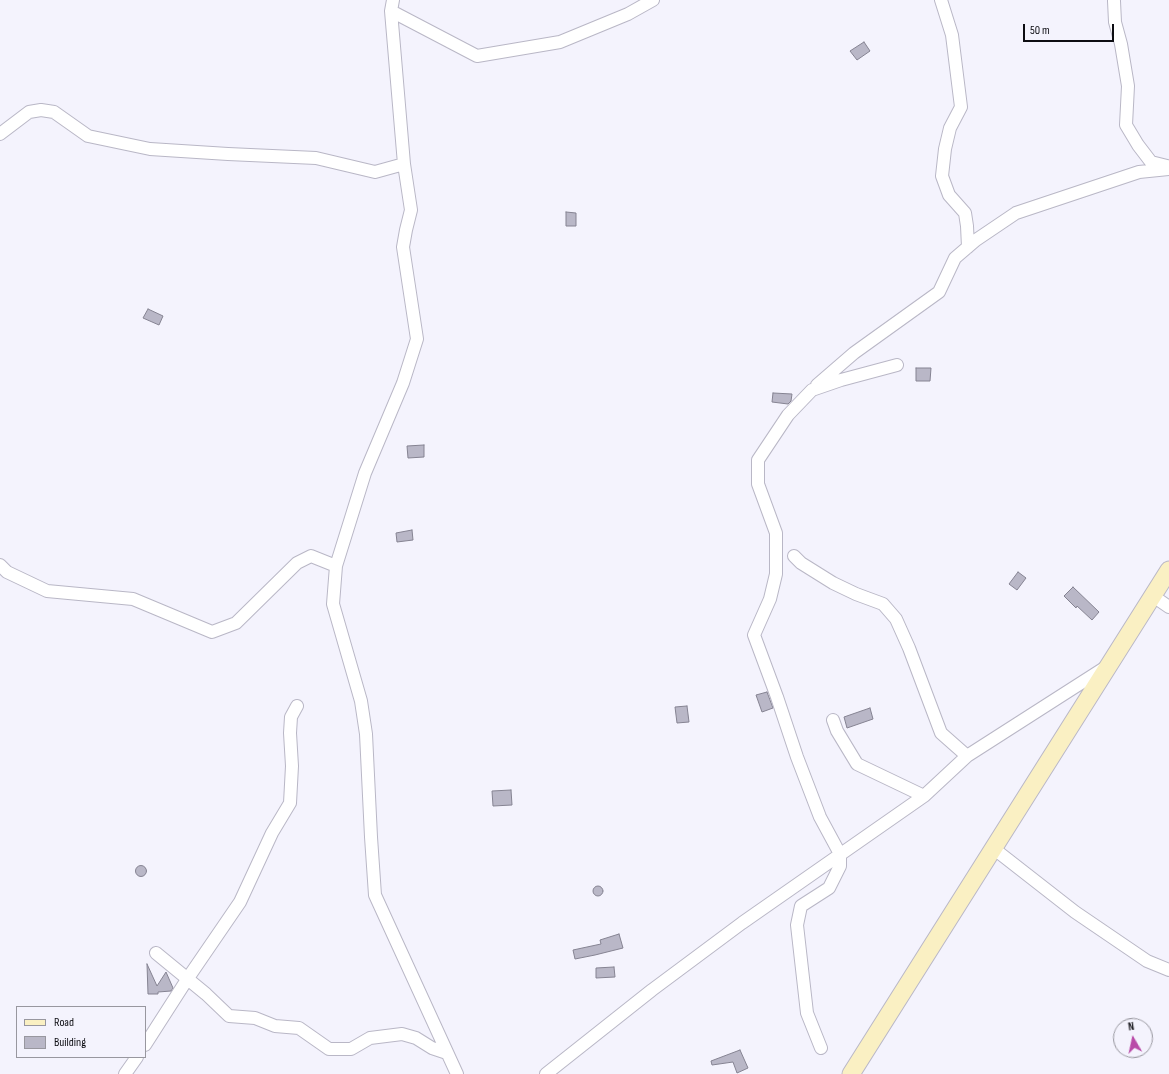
<!DOCTYPE html>
<html>
<head>
<meta charset="utf-8">
<style>
  body { margin:0 }
  #map { position:relative; width:1169px; height:1074px; overflow:hidden; background:#f4f3fd; font-family:"Sofia Sans Condensed",sans-serif }
  canvas { display:block }
  .legend { position:absolute; left:16px; top:1006px; width:130px; height:52px; box-sizing:border-box; background:#f4f3fd; border:1px solid #98979f; margin:0; padding:5px 7px; list-style:none; font-size:12px; color:#0d0d12 }
  .legend li { display:flex; align-items:center; gap:8px; height:20px }
  .legend b { width:20px; border:1px solid #98979f }
  .north { position:absolute; left:1113px; top:1018px; width:40px; height:40px; box-sizing:border-box; background:#f4f3fd; border:1px solid #98979f; border-radius:50%; rotate:351deg; font-size:11px; font-weight:700; line-height:16px; text-align:center; color:#0d0d12 }
  .north::after { content:''; display:block; margin:auto; width:14px; height:18px; background:#b94aa8; clip-path:polygon(50% 0,100% 100%,50% 72%,0 100%) }
  .scale { position:absolute; left:1023px; top:24px; width:91px; height:18px; box-sizing:border-box; border:2px solid #0d0d12; border-top:0; padding-left:5px; font-size:12px; line-height:14px; white-space:nowrap; color:#0d0d12; -webkit-text-stroke:3px #f4f3fd; paint-order:stroke }
</style>
</head>
<body>
<div id="map">
<canvas width="1169" height="1074"></canvas>
<ul class="legend">
<li><b style="height:5px;background:#faf0c3"></b>Road</li>
<li><b style="height:11px;background:#b9b7c7"></b>Building</li>
</ul>
<div class="north">N</div>
<div class="scale">50 m</div>
</div>
<script>
const ctx = document.querySelector('canvas').getContext('2d');
ctx.lineJoin = 'round';
function fillPath(path, color) {
  ctx.fillStyle = color;
  ctx.fill(path, 'evenodd');
}
function shape(rows) {
  const path = new Path2D();
  for (const r of rows) {
    if (r.length === 3) {
      path.moveTo(r[0] + r[2], r[1]);
      path.arc(r[0], r[1], r[2], 0, 2 * Math.PI);
      continue;
    }
    path.moveTo(r[0], r[1]);
    for (let i = 2; i < r.length; i += 2) path.lineTo(r[i], r[i + 1]);
  }
  return path;
}
function stroke(path, color, width, dash) {
  ctx.strokeStyle = color;
  ctx.lineWidth = width;
  ctx.lineCap = dash ? 'butt' : 'round';
  ctx.setLineDash(dash || []);
  ctx.stroke(path);
}
const building = shape([
  [864,42,870,51,857,60,850,51,864,42],
  [566,212,576,213,576,226,566,226,566,212],
  [148,309,163,316,159,325,143,318,148,309],
  [916,368,931,368,930,381,916,381,916,368],
  [773,393,792,394,791,401,788,404,772,402,773,393],
  [424,445,424,457,408,458,407,446,424,445],
  [412,530,413,540,397,542,396,533,412,530],
  [1018,572,1026,578,1017,590,1009,584,1018,572],
  [1073,587,1099,612,1092,620,1077,606,1076,608,1064,596,1073,587],
  [767,692,773,708,762,712,756,695,767,692],
  [687,706,689,722,677,723,675,707,687,706],
  [870,708,873,719,847,728,844,717,870,708],
  [511,790,512,805,493,806,492,791,511,790],
  [141,871,5.5],
  [598,891,5],
  [619,934,623,948,595,955,575,959,573,950,601,944,600,940,619,934],
  [147,964,157,986,166,972,173,988,171,991,158,992,158,994,148,994,147,964],
  [614,967,615,977,596,978,596,968,614,967],
  [740,1050,748,1068,737,1073,733,1062,712,1065,711,1061,740,1050]
]);
fillPath(building, '#b9b7c7');
stroke(building, '#858392', 1);
const street = shape([
  [393,0,391,11,404,164,411,210,406,230,403,247,417,339,403,383,365,473,336,566,333,604,361,701,366,734,371,837,375,895,457,1074],
  [941,0,952,35,961,107,950,128,945,149,942,176,949,195,965,213,967,226,968,247],
  [1114,1,1115,22,1121,44,1128,86,1126,125,1138,145,1151,162,1167,166],
  [391,11,477,56,560,42,628,14,653,0],
  [0,134,29,112,41,110,54,112,88,136,150,149,228,154,316,158,375,172,404,164],
  [817,385,854,353,939,292,955,258,976,240,1016,213,1139,172,1169,169],
  [794,556,801,563,833,583,856,594,883,604,896,619,909,648,941,733,967,756],
  [0,565,7,572,47,591,133,599,212,632,236,623,297,563,311,556,336,566],
  [1153,596,1169,607],
  [833,720,837,731,857,764,924,796],
  [993,848,1075,912,1147,961,1169,970],
  [156,953,206,994,229,1016,255,1018,275,1026,299,1028,329,1049,351,1049,370,1038,402,1034,416,1038,432,1048,447,1053],
  [145,1045,188,978,240,902,272,833,290,803,292,766,290,733,291,717,297,706],
  [821,1048,807,1013,797,925,801,906,829,888,840,866,840,854,820,817,797,757,777,697,754,635,770,599,776,574,776,533,758,484,758,460,788,415,812,390,841,380,897,365],
  [125,1074,137,1057],
  [546,1074,652,990,742,923,924,796,967,756,1106,667]
]);
const secondary = shape([
  [851,1074,1169,570]
]);
stroke(street, '#b9b7c6', 14);
stroke(secondary, '#b9b7c6', 19);
stroke(street, '#fff', 12);
stroke(secondary, '#faf0c3', 17);
</script>
</body>
</html>
